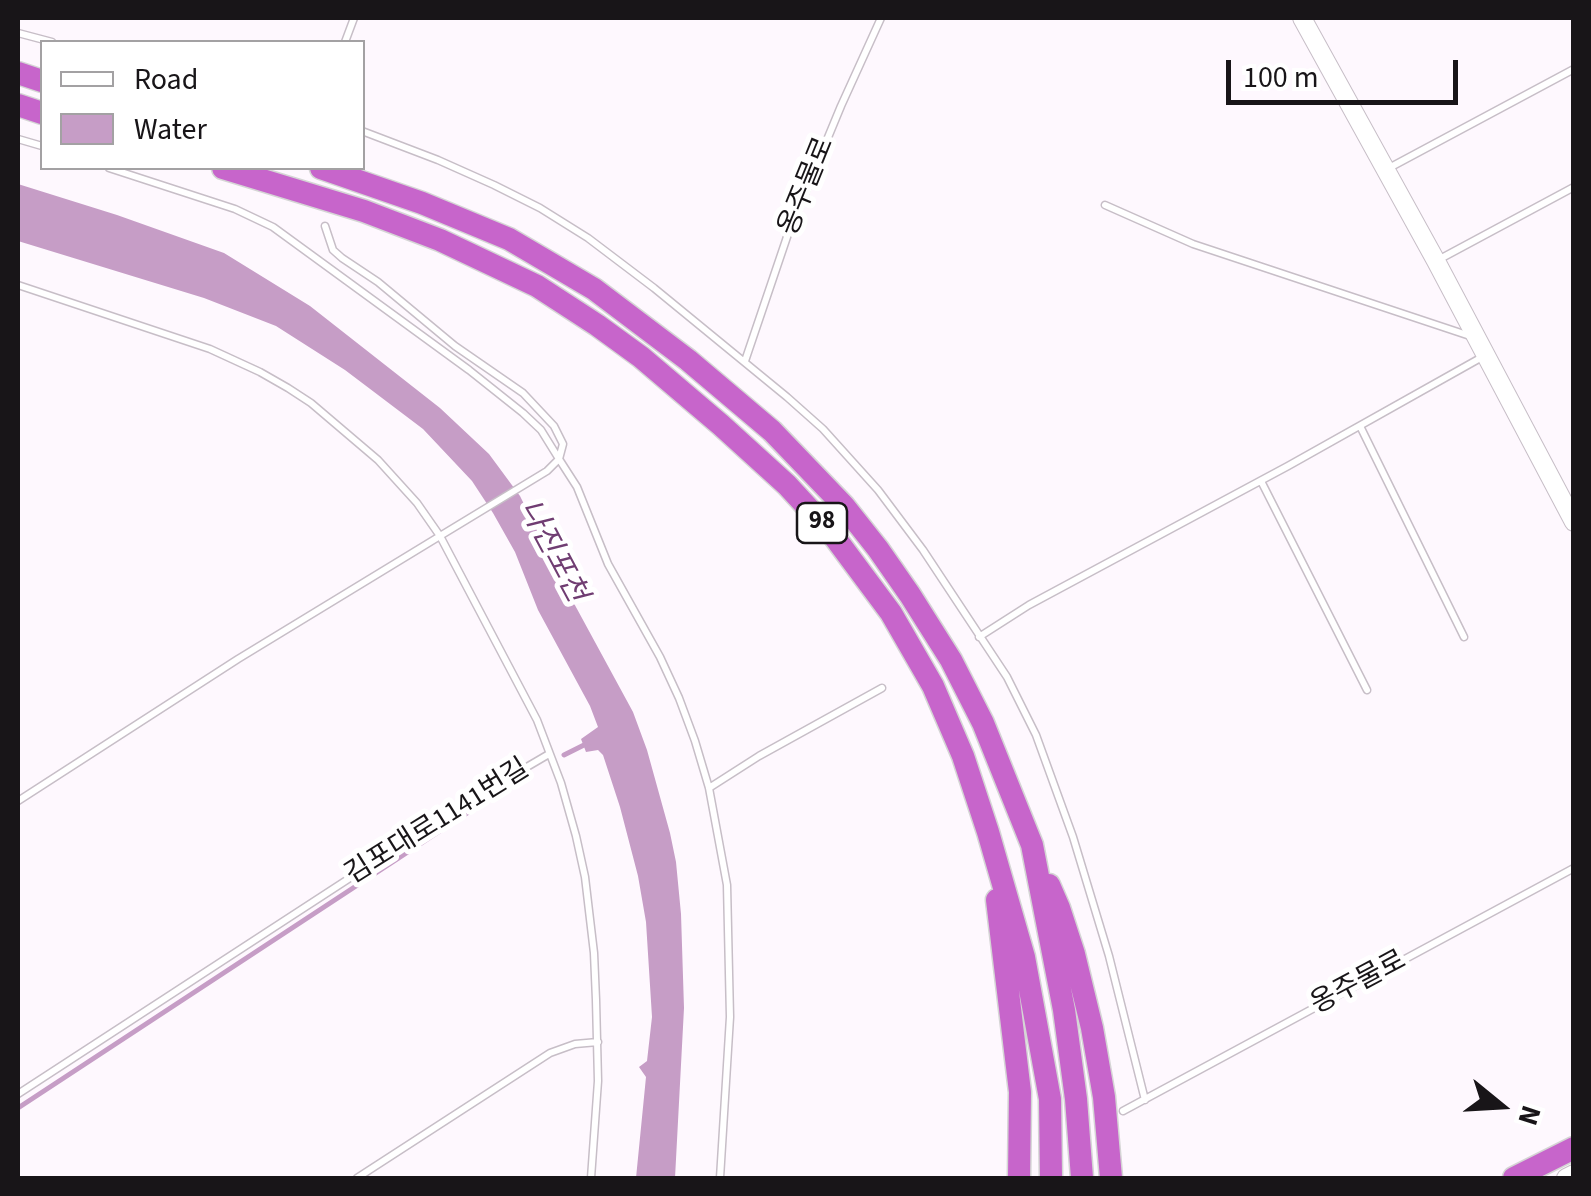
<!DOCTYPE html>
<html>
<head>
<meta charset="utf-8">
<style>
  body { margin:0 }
  #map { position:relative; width:1591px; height:1196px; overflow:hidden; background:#fef8fe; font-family:"Source Sans 3",sans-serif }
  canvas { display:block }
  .frame { position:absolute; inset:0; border:20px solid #181518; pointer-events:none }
  .legend { position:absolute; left:40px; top:40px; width:325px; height:130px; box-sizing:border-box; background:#fff; border:2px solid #a3a1a3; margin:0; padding:12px 18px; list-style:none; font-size:30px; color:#181518 }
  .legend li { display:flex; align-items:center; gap:20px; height:50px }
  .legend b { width:50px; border:2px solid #a3a1a3 }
  .north { position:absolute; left:1451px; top:1056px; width:100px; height:100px; -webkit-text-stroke:8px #fff; paint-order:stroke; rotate:108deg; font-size:28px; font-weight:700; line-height:40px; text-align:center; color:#181518 }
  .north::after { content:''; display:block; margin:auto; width:35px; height:45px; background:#181518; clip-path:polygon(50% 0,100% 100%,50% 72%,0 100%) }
  .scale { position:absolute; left:1226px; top:60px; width:232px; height:45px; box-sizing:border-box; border:5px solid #181518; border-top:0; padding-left:12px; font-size:30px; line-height:35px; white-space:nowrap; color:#181518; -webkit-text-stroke:8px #fff; paint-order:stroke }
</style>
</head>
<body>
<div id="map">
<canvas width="1591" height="1196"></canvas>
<div class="frame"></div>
<ul class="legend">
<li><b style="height:12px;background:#fff"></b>Road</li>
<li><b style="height:28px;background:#c69dc6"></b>Water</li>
</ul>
<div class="north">N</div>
<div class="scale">100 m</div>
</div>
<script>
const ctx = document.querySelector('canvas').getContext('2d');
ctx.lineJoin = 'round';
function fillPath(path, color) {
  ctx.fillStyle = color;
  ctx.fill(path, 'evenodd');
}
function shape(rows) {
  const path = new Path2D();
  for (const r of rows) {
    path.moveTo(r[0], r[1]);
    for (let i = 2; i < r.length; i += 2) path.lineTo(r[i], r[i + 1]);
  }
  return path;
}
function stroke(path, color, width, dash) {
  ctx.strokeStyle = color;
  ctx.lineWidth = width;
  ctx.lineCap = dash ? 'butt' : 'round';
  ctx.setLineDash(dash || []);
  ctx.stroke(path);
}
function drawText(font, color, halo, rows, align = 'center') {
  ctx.font = font + ' "Source Sans 3","Noto Sans KR",sans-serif';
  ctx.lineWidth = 10;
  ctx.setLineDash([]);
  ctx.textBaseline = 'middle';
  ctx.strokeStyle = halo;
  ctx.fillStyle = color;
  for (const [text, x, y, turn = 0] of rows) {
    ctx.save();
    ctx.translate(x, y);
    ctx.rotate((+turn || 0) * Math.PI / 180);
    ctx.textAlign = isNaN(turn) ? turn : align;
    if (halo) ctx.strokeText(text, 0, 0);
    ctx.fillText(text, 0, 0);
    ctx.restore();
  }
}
fillPath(shape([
  [18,184,117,215,224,253,310,306,440,408,489,454,520,496,556,569,560,571,568,567,572,575,565,580,564,585,633,712,647,750,670,833,676,862,681,914,684,1008,675,1178,636,1178,646,1077,639,1067,647,1061,652,1017,646,922,638,876,620,807,603,755,598,750,586,752,581,739,598,727,590,706,538,610,515,552,493,513,472,481,423,429,345,370,276,326,204,298,18,241]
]), '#c69dc6');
stroke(shape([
  [564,755,588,743],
  [18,1108,487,800]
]), '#c69dc6', 5);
const lane = shape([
  [18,33,52,42],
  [345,42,354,18],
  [362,131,438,160,494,185,540,208,588,238,654,288,787,397,823,429,878,490,923,550,1007,677,1036,735,1073,837,1109,956,1145,1100],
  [18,139,42,146],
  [109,168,235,209,273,227,469,370,523,413,541,430,559,459,547,471,440,536,537,720,561,783,576,836,585,877,594,953,596,1000,598,1081,591,1178],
  [1389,168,1574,69],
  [1105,205,1193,244,1470,336],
  [325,226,333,250,342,258,378,282,455,346,523,393,554,426,563,444,559,459,577,487,608,564,660,657,679,698,695,741,709,788,727,885,730,1017,720,1178],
  [1438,260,1574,187],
  [18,285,210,349,260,372,288,388,311,403,378,460,417,503,440,536,238,659,18,801],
  [745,361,788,234,841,106,881,18],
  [1360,426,1464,637],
  [1261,481,1367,690],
  [979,637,1029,605,1288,466,1484,356],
  [709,788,759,756,882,688],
  [18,1094,462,805,549,754],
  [1123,1111,1574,868],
  [357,1178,550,1053,575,1044,598,1042]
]);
const secondary = shape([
  [1302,18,1436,261,1574,522],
  [1566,1178,1574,1174]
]);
const highway = shape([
  [18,73,42,81],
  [18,105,42,113],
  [223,168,364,211,440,240,537,286,597,325,641,357,721,425,787,485,833,535,891,613,933,686,963,756,988,832,1024,957,1050,1099,1051,1178],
  [321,168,422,203,509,239,594,289,688,360,772,431,844,506,878,549,910,595,951,660,983,723,1032,845,1064,1010,1076,1099,1082,1178],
  [1049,885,1059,908,1074,954,1092,1028,1104,1097,1111,1178],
  [997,900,1020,1092,1019,1178],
  [1514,1178,1574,1148]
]);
stroke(lane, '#c7bec7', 9);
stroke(secondary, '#c7bec7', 20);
stroke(highway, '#d5d5d5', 25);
stroke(lane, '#fff', 6);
stroke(secondary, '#fff', 18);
stroke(highway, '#c765cb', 22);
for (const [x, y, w] of [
  [822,523,50]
]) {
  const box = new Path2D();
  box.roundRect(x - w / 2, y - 20, w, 40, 8);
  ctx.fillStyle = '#fff';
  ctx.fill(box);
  stroke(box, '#181518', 2.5);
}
drawText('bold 25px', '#181518', null, [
  ["98",822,523]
]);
drawText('28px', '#181518', '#fff', [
  ["옹주물로",808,187,-68],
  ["김포대로1141번길",438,823,-32],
  ["옹주물로",1359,984,-28]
]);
drawText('italic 30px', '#703d72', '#fff', [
  ["나진포천",551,552,62]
]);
</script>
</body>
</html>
